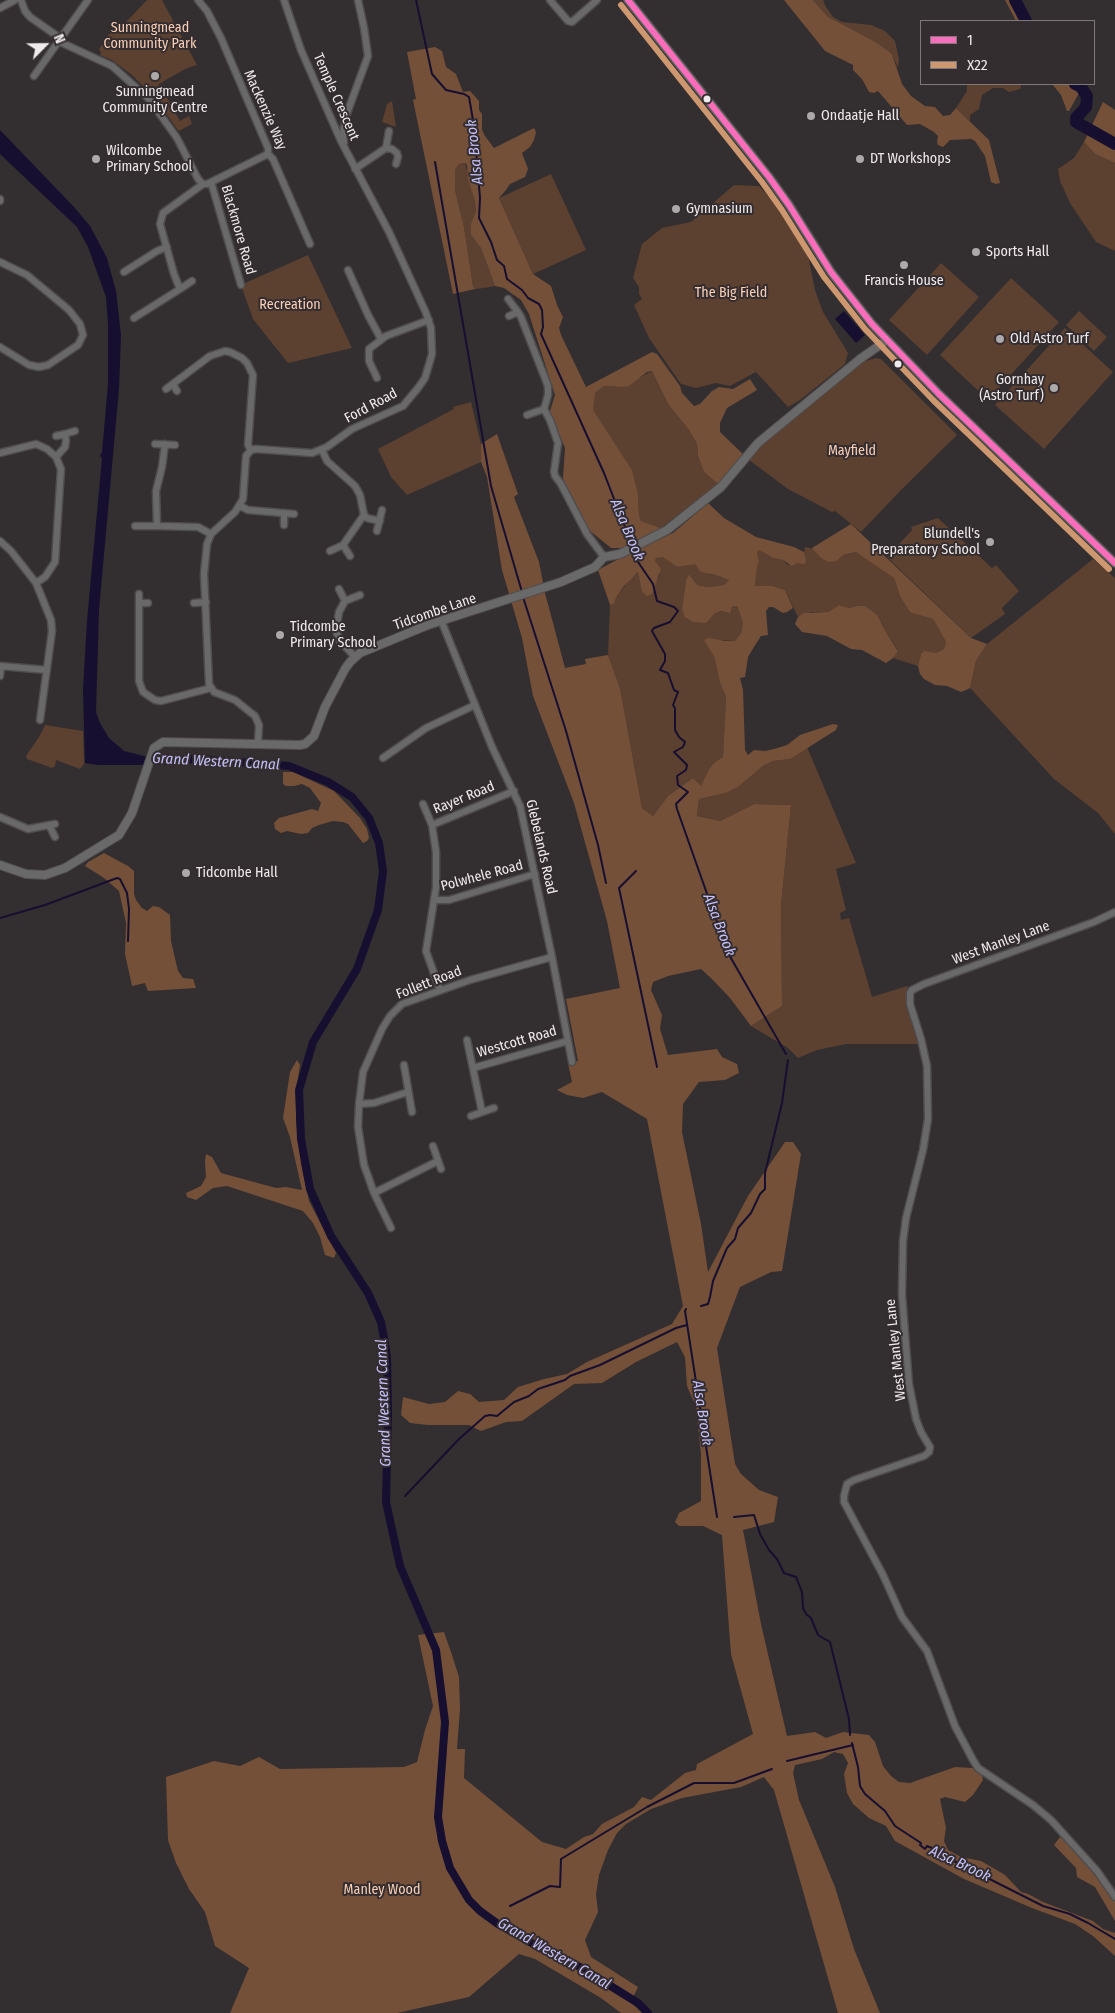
<!DOCTYPE html>
<html>
<head>
<meta charset="utf-8">
<style>
  body { margin:0 }
  #map { position:relative; width:1115px; height:2013px; overflow:hidden; background:#332e30; font-family:"Fira Sans Condensed",sans-serif }
  canvas { display:block }
  .legend { position:absolute; left:920px; top:20px; width:175px; height:65px; box-sizing:border-box; background:#342d30; border:1px solid #7f797b; margin:0; padding:6px 9px; list-style:none; font-size:15px; color:#efeaec }
  .legend li { display:flex; align-items:center; gap:10px; height:25px }
  .legend b { width:25px; border:1px solid #7f797b }
  .north { position:absolute; left:20px; top:20px; width:50px; height:50px; -webkit-text-stroke:4px #342d30; paint-order:stroke; rotate:67deg; font-size:14px; font-weight:700; line-height:20px; text-align:center; color:#efeaec }
  .north::after { content:''; display:block; margin:auto; width:18px; height:22px; background:#efeaec; clip-path:polygon(50% 0,100% 100%,50% 72%,0 100%) }
</style>
</head>
<body>
<div id="map">
<canvas width="1115" height="2013"></canvas>
<ul class="legend">
<li><b style="height:6px;background:#fb6dba"></b>1</li>
<li><b style="height:6px;background:#cd976f"></b>X22</li>
</ul>
<div class="north">N</div>
</div>
<script>
const ctx = document.querySelector('canvas').getContext('2d');
ctx.lineJoin = 'round';
function fillPath(path, color) {
  ctx.fillStyle = color;
  ctx.fill(path, 'evenodd');
}
function shape(rows) {
  const path = new Path2D();
  for (const r of rows) {
    path.moveTo(r[0], r[1]);
    for (let i = 2; i < r.length; i += 2) path.lineTo(r[i], r[i + 1]);
  }
  return path;
}
function stroke(path, color, width, dash) {
  ctx.strokeStyle = color;
  ctx.lineWidth = width;
  ctx.lineCap = dash ? 'butt' : 'round';
  ctx.setLineDash(dash || []);
  ctx.stroke(path);
}
function drawText(font, color, halo, rows, align = 'center') {
  ctx.font = font + ' "Fira Sans Condensed",sans-serif';
  ctx.lineWidth = 4;
  ctx.setLineDash([]);
  ctx.textBaseline = 'middle';
  ctx.strokeStyle = halo;
  ctx.fillStyle = color;
  for (const [text, x, y, turn = 0] of rows) {
    ctx.save();
    ctx.translate(x, y);
    ctx.rotate((+turn || 0) * Math.PI / 180);
    ctx.textAlign = isNaN(turn) ? turn : align;
    if (halo) ctx.strokeText(text, 0, 0);
    ctx.fillText(text, 0, 0);
    ctx.restore();
  }
}
fillPath(shape([
  [147,0,162,0,197,65,185,69,159,84,155,98,132,75,112,60,100,55,101,52,99,50,106,37,127,21],
  [813,0,823,0,826,7,833,17,842,22,871,25,885,31,895,41,899,59,898,68,892,54,828,17],
  [967,84,1022,84,1020,89,1009,92,1003,88,993,88,982,95,979,109,970,115,970,121,956,108,967,91],
  [160,85,180,121,189,116,192,124,179,131,177,129,156,99],
  [392,101,396,127,382,122,387,104],
  [1084,142,1095,154,1115,163,1115,251,1096,242,1070,203,1060,181,1058,169,1074,158],
  [465,163,475,201,476,211,471,235,481,248,495,286,484,288,475,289,473,286,464,227,455,190,455,170,459,164],
  [551,174,586,250,533,274,499,198],
  [734,185,759,186,774,202,808,255,815,290,823,312,848,353,845,364,800,400,788,407,756,372,730,386,716,383,696,388,681,384,649,338,634,305,642,299,639,294,639,287,633,278,642,244,662,228,691,222],
  [308,255,352,348,288,363,253,319,243,291,243,284],
  [941,263,979,297,927,355,889,320],
  [1011,278,1059,322,988,400,940,355],
  [1079,311,1107,337,1094,351,1066,325],
  [1065,328,1113,372,1044,449,995,405],
  [876,358,881,359,957,435,903,488,861,532,835,511,832,512,788,489,749,460,761,445,862,362],
  [652,371,668,404,689,430,697,444,698,456,704,472,718,484,661,528,641,521,639,515,638,493,632,470,592,410,595,393,604,386,621,387],
  [471,402,481,444,481,462,407,495,391,477,378,449,454,409,453,407],
  [938,518,992,568,996,565,1019,591,1002,608,1005,614,971,638,887,557,912,530,911,527],
  [805,547,815,549,821,558,837,561,843,555,856,552,871,561,894,578,900,596,925,616,933,619,946,642,944,649,935,654,921,654,918,666,893,658,898,650,886,632,881,622,856,606,849,608,839,605,828,612,811,612,798,617,785,590,773,586,755,586,757,553,759,550,773,558,783,560,788,565,806,560,804,552],
  [663,556,677,567,695,563,709,574,716,575,729,580,724,585,708,587,697,585,689,574,686,580,682,609,714,614,737,606,743,623,741,633,735,641,718,640,714,656,720,683,726,697,723,757,715,762,709,769,701,787,693,778,668,796,653,816,642,808,620,688,608,655,610,605,614,604,616,598,630,579,639,572,641,585,657,580,660,575,655,561,656,558],
  [1093,559,1115,578,1115,834,1098,813,1054,779,970,688,976,661,987,644],
  [45,725,83,731,84,764,80,769,56,760,55,766,52,768,27,759,26,756,39,737],
  [807,747,856,863,836,869,846,910,840,913,841,920,849,918,872,997,907,986,909,990,907,1006,918,1044,846,1044,817,1050,798,1058,788,1048,751,1026,782,1006,781,905,791,805,754,804,720,821,697,816,699,799,726,793,738,787,763,766,773,761,790,759]
]), '#5c4030');
fillPath(shape([
  [784,0,813,0,828,17,877,43,892,54,902,84,911,96,925,106,935,107,943,116,950,115,956,108,989,140,1000,183,996,184,991,182,985,156,975,141,971,139,950,140,943,147,938,145,937,142,938,136,934,132,920,124,907,125,878,91,874,93,869,92,862,79,853,70,853,65,825,51],
  [1005,0,1012,0,1024,21,1016,21],
  [435,47,442,51,446,67,456,74,463,92,470,91,479,101,479,110,482,114,482,130,485,136,494,148,534,128,536,132,534,140,530,147,522,153,528,169,525,177,510,184,506,190,499,198,533,274,551,286,557,305,563,317,559,328,561,335,586,387,652,352,657,354,680,386,682,393,694,406,700,404,712,391,719,387,733,389,750,379,757,390,727,408,720,423,720,432,744,455,718,484,704,472,698,456,697,444,689,430,668,404,652,371,647,372,629,386,621,387,604,386,595,393,593,410,632,470,638,493,639,515,641,521,661,528,622,548,611,548,589,530,563,479,565,448,550,411,555,395,529,314,521,300,504,288,495,286,481,248,471,235,471,224,476,211,475,201,468,179,467,165,465,163,459,164,455,170,455,190,464,227,473,286,475,289,453,294,413,100,416,99,407,52],
  [1052,84,1069,84,1079,93,1069,111,1067,111,1061,95],
  [1103,102,1115,110,1115,163,1095,154,1084,142],
  [497,434,518,494,514,497,539,562,545,593,565,668,586,664,585,659,608,655,620,688,642,808,653,816,668,796,693,778,701,786,709,769,715,762,723,757,726,697,720,683,714,656,704,640,709,638,725,641,735,641,741,633,743,623,737,606,732,607,730,613,721,611,714,614,706,623,693,622,685,617,682,609,686,580,689,574,697,585,708,587,724,585,729,580,716,575,701,572,695,564,677,567,663,557,656,558,655,561,661,569,652,594,647,596,642,591,638,572,624,586,616,598,614,604,610,605,598,570,637,549,673,533,708,503,724,518,756,537,794,547,804,552,806,560,805,564,797,563,792,566,783,560,773,558,759,550,757,553,759,562,757,565,755,586,773,586,785,590,793,608,787,612,783,613,773,607,769,607,766,611,768,635,761,636,754,647,748,657,745,677,740,678,743,690,745,750,748,755,754,750,765,751,774,749,787,745,800,735,833,724,838,725,836,730,790,759,773,761,763,766,738,787,726,793,699,799,697,816,720,821,754,804,791,805,781,905,782,1006,751,1026,730,998,712,979,701,969,668,976,653,982,651,990,662,1015,660,1029,668,1055,717,1049,722,1057,737,1064,739,1073,725,1080,699,1082,683,1104,682,1132,701,1224,708,1272,748,1196,785,1142,793,1142,801,1154,782,1271,771,1272,740,1287,717,1348,735,1464,741,1474,759,1490,778,1497,774,1522,743,1530,761,1624,787,1736,815,1732,826,1738,843,1732,869,1735,875,1742,883,1766,891,1776,899,1782,910,1783,955,1767,973,1768,982,1775,983,1780,973,1795,965,1802,945,1797,940,1799,946,1828,944,1841,948,1850,961,1857,981,1861,995,1869,1005,1875,1021,1892,1028,1894,1043,1902,1093,1921,1103,1929,1115,1933,1115,1956,1093,1936,1075,1924,1032,1908,964,1879,895,1841,886,1826,869,1818,853,1804,847,1793,844,1774,848,1763,843,1754,834,1752,822,1759,795,1765,793,1773,799,1800,835,1887,854,1949,880,2013,838,2013,774,1790,764,1777,741,1787,682,1798,651,1809,626,1824,617,1833,608,1850,599,1875,596,1894,598,1912,585,1940,591,1957,638,1987,631,2002,642,2013,621,2013,601,1998,535,1959,519,1954,469,1997,397,2013,230,2013,249,1968,215,1946,205,1912,189,1889,176,1863,168,1840,166,1777,214,1761,240,1766,259,1757,280,1769,404,1767,417,1762,425,1730,433,1706,418,1635,444,1632,452,1655,459,1677,460,1709,457,1749,465,1749,464,1778,542,1842,566,1849,584,1837,593,1834,602,1824,634,1807,642,1797,651,1800,685,1773,696,1770,697,1764,753,1734,731,1654,722,1535,703,1526,679,1526,675,1522,679,1513,701,1501,701,1454,696,1407,687,1386,685,1357,677,1342,636,1362,602,1383,574,1384,522,1421,506,1422,481,1431,469,1425,428,1425,410,1423,401,1415,403,1397,429,1404,445,1402,458,1391,470,1394,479,1402,504,1400,518,1387,544,1379,567,1374,587,1362,672,1324,683,1306,647,1119,602,1092,583,1098,567,1095,557,1090,572,1082,568,1063,578,1061,566,999,620,988,607,921,574,803,533,696,522,638,502,570,487,477,481,462,481,444],
  [851,524,971,638,987,644,976,661,970,688,966,690,961,692,947,686,935,685,924,679,920,674,918,666,921,654,924,651,936,653,944,649,946,642,933,619,910,612,900,596,894,578,856,552,843,555,837,561,829,562,821,558,812,548],
  [839,605,849,608,856,606,865,606,877,615,886,632,898,651,893,658,886,663,862,650,851,649,827,636,802,632,795,624,798,617,804,613,828,612],
  [283,772,293,772,334,791,360,818,367,829,369,838,367,841,363,843,348,824,343,822,333,821,319,825,312,828,308,833,301,834,287,831,281,833,275,829,274,823,279,818,312,809,318,811,321,803,310,788,302,784,294,786,286,786,283,784],
  [104,853,128,866,134,871,134,894,136,900,142,908,147,911,153,906,159,907,170,915,171,941,178,971,183,978,193,979,196,988,148,991,145,983,132,986,125,954,126,923,119,891,104,878,85,866,88,862],
  [297,1060,300,1065,296,1090,296,1122,301,1164,309,1201,336,1253,334,1258,325,1255,320,1237,313,1223,303,1211,227,1186,213,1188,196,1200,187,1197,186,1193,201,1186,206,1177,205,1162,206,1154,212,1157,221,1173,276,1188,286,1187,302,1190,290,1137,283,1118,290,1072],
  [1060,1837,1065,1839,1074,1849,1115,1900,1115,1921,1095,1887,1077,1877,1076,1868,1054,1845]
]), '#755039');
fillPath(shape([
  [0,130,74,207,90,226,107,258,116,291,121,335,119,389,99,610,96,712,100,723,109,738,124,751,148,757,146,765,98,765,85,763,83,689,87,621,102,458,100,456,102,452,108,384,108,324,106,297,88,247,77,227,0,154],
  [844,311,865,335,856,343,835,319]
]), '#170f30');
stroke(shape([
  [416,0,432,74,446,90,464,94,469,97,474,126,480,198,479,218,491,242,497,260,504,266,507,279,522,290,528,298,539,304,542,310,543,327,541,334,604,473,632,545],
  [435,162,491,486,522,592],
  [633,549,636,559,653,584,657,601,674,607,678,611,670,622,654,628,652,631,665,654,665,661,660,670,668,673,674,690,678,692,673,705,675,708,675,730,679,737,685,742,683,747,674,752,687,765,686,770,677,776,678,785,688,792,676,804,677,809,728,953,786,1054],
  [523,597,566,731,598,845,606,883],
  [636,871,619,888,657,1067],
  [0,918,45,905,117,878,120,879,127,893,129,909,128,941],
  [701,1306,708,1304,710,1297,713,1281,727,1248,735,1239,738,1228,751,1213,760,1194,765,1189,765,1173,782,1103,788,1060],
  [686,1309,685,1311,717,1517],
  [405,1496,459,1439,485,1416,490,1415,497,1416,514,1402,529,1396,538,1389,565,1380,570,1376,600,1365,676,1328,687,1325],
  [734,1517,754,1515,760,1534,769,1550,777,1559,784,1573,796,1577,802,1592,803,1608,806,1614,811,1618,818,1635,830,1642,849,1719,850,1735],
  [852,1743,858,1767,860,1786,865,1794,885,1811,895,1826,921,1843,920,1845,925,1849,927,1846,932,1848,946,1857,1043,1906,1070,1914,1088,1923,1115,1939],
  [787,1761,853,1745],
  [510,1906,550,1886,560,1887,561,1859,647,1807,694,1783,734,1783,772,1769]
]), '#170f30', 2);
stroke(shape([
  [146,761,200,759,289,766,328,782,352,797,369,818,379,843,383,871,378,910,357,969,313,1042,299,1090,301,1139,310,1189,331,1236,368,1293,381,1322,384,1338,387,1357,388,1414,386,1502,400,1566,436,1650,445,1722,438,1817,442,1841,450,1868,469,1900,480,1911,498,1924,544,1950,580,1967,638,2003,648,2013]
]), '#170f30', 8);
stroke(shape([
  [1015,0,1026,21],
  [1075,84,1081,87,1087,96,1086,107,1076,118,1076,122,1115,144]
]), '#170f30', 12);
const minor = shape([
  [21,0,25,11,30,17,60,38],
  [198,0,207,11,221,38,268,148,268,154,273,159,310,244],
  [550,0,568,21,572,22,597,0],
  [0,8,15,0],
  [58,41,112,66,149,99,177,138,198,179,203,184],
  [34,76,88,0],
  [344,143,343,135,346,116,368,56,364,28,358,0],
  [386,148,389,131],
  [355,169,386,148,392,149,397,153,398,157,396,164],
  [211,182,241,285],
  [0,199,0,201],
  [0,262,27,275,69,310,80,324,83,335,78,345,48,365,39,367,29,365,0,347],
  [348,270,368,315,381,339],
  [124,272,157,251,167,247],
  [180,289,192,281],
  [508,299,518,312],
  [509,316,518,312,521,317,548,386,548,395,544,409,550,420,558,443,554,472,555,476,561,484,587,534,604,557],
  [134,318,180,289,174,274,160,224,163,213,203,184,207,184,268,154],
  [377,378,369,361,369,349,386,336,429,320],
  [173,384,177,391],
  [527,415,544,409],
  [56,436,65,434],
  [155,444,175,445],
  [165,444,162,467,156,491,157,526,198,527,211,534,235,512,243,499,246,456,251,450,248,445,253,375,247,363,242,358,230,352,225,351,210,356,166,389],
  [251,450,256,449,312,453,327,447,352,429,403,406,418,388,425,378,432,354,431,328,426,313,389,232,341,141,301,50,284,0],
  [322,450,327,461,355,486,360,495,364,515,343,545,330,551],
  [0,453,36,444,47,449,56,457,61,469,55,562,45,577,36,583],
  [56,457,65,447,66,441,65,434,75,431],
  [240,506,248,510,294,514],
  [364,515,367,518,380,521],
  [284,525,284,513],
  [135,526,157,526],
  [377,531,382,510],
  [211,534,207,544,204,574,209,684,214,692,235,700,255,716,259,725,258,743],
  [0,541,11,551,36,583,51,620,52,631,40,720],
  [343,545,350,556],
  [339,589,345,601,339,612,336,631,340,641,355,657],
  [139,594,139,681,143,692,155,700,161,701,211,688],
  [345,601,360,595],
  [139,603,148,603],
  [194,603,206,602],
  [441,620,492,747,520,806,552,957,572,1062],
  [0,666,47,670],
  [0,676,1,666],
  [383,758,426,728,475,705],
  [423,804,432,825],
  [0,817,28,829,55,824],
  [49,825,55,837],
  [435,900,449,900,535,874],
  [1115,912,1094,922,924,984,912,990,910,993,910,1004,921,1039,927,1066,928,1119,923,1150,906,1218,903,1241,902,1295,909,1384,916,1419,921,1432,930,1447,929,1452,924,1456,854,1480,847,1484,844,1496,844,1502,883,1575,902,1617,927,1651,955,1726,973,1760,978,1768,1033,1805,1051,1820,1097,1871,1115,1897],
  [440,990,426,951,436,887,436,852,432,825,514,791],
  [467,1040,482,1112],
  [404,1065,412,1112],
  [473,1068,568,1041],
  [359,1104,374,1103,408,1092],
  [471,1116,494,1108],
  [433,1146,441,1169],
  [374,1193,438,1161],
  [391,1228,374,1193,364,1165,358,1127,359,1104,363,1072,382,1029,390,1016,402,1004,470,980,552,957]
]);
const tertiary = shape([
  [628,0,769,177,789,205,831,272,872,324,939,394,1115,563],
  [0,865,26,874,45,875,65,868,119,835,132,813,154,748,163,742,300,745,305,744,314,736,325,707,345,669,350,662,360,653,428,625,561,582,595,567,604,557,620,554,667,530,721,487,758,443,770,433,860,359,887,340]
]);
stroke(minor, '#504d4e', 9);
stroke(tertiary, '#504d4e', 10);
stroke(minor, '#6a6969', 6);
stroke(tertiary, '#6a6969', 8);
stroke(shape([
  [628,0,769,177,789,205,831,272,872,324,939,394,1115,563]
]), '#fb6dba', 6);
stroke(shape([
  [621,5,762,182,782,210,824,277,865,329,933,400,1109,569]
]), '#cd976f', 6);
for (const [x, y, r, color] of [
  [155,76,5,"#ada8aa"],
  [707,99,4.5,"#efeaec"],
  [811,116,5,"#ada8aa"],
  [96,159,5,"#ada8aa"],
  [860,159,5,"#ada8aa"],
  [676,209,5,"#ada8aa"],
  [976,252,5,"#ada8aa"],
  [904,265,5,"#ada8aa"],
  [1000,339,5,"#ada8aa"],
  [898,364,4.5,"#efeaec"],
  [1054,388,5,"#ada8aa"],
  [990,542,5,"#ada8aa"],
  [280,635,5,"#ada8aa"],
  [186,873,5,"#ada8aa"]
]) {
  const dot = new Path2D();
  dot.arc(x, y, r, 0, 2 * Math.PI);
  ctx.fillStyle = color;
  ctx.fill(dot);
  stroke(dot, '#342d30', 2);
}
drawText('14px', '#f9cfb5', '#342d30', [
  ["Sunningmead",150,28],
  ["Community Park",150,44],
  ["The Big Field",731,293],
  ["Recreation",290,305],
  ["Mayfield",852,451],
  ["Manley Wood",382,1890]
]);
drawText('14px', '#efeaec', '#342d30', [
  ["Sunningmead",155,92,"center"],
  ["Community Centre",155,108,"center"],
  ["Ondaatje Hall",821,116],
  ["Wilcombe",106,151],
  ["Primary School",106,167],
  ["DT Workshops",870,159],
  ["Gymnasium",686,209],
  ["Sports Hall",986,252],
  ["Francis House",904,281,"center"],
  ["Old Astro Turf",1010,339],
  ["Gornhay",1044,380,"right"],
  ["(Astro Turf)",1044,396,"right"],
  ["Blundell's",980,534,"right"],
  ["Preparatory School",980,550,"right"],
  ["Tidcombe",290,627],
  ["Primary School",290,643],
  ["Tidcombe Hall",196,873]
], 'left');
drawText('14px', '#efeaec', '#342d30', [
  ["Temple Crescent",336,97,66],
  ["Mackenzie Way",265,110,66],
  ["Blackmore Road",238,230,74],
  ["Ford Road",371,406,-28],
  ["Tidcombe Lane",435,612,-19],
  ["Rayer Road",464,798,-22],
  ["Glebelands Road",541,847,77],
  ["Polwhele Road",482,876,-15],
  ["West Manley Lane",1001,943,-20],
  ["Follett Road",429,983,-21],
  ["Westcott Road",517,1042,-16],
  ["West Manley Lane",896,1350,-96]
]);
drawText('italic 15px', '#c4c0f9', '#342d30', [
  ["Alsa Brook",475,152,-96],
  ["Alsa Brook",627,530,67],
  ["Grand Western Canal",216,762,3],
  ["Alsa Brook",719,925,69],
  ["Grand Western Canal",384,1403,-92],
  ["Alsa Brook",702,1413,81],
  ["Alsa Brook",960,1864,25],
  ["Grand Western Canal",554,1954,30]
]);
</script>
</body>
</html>
